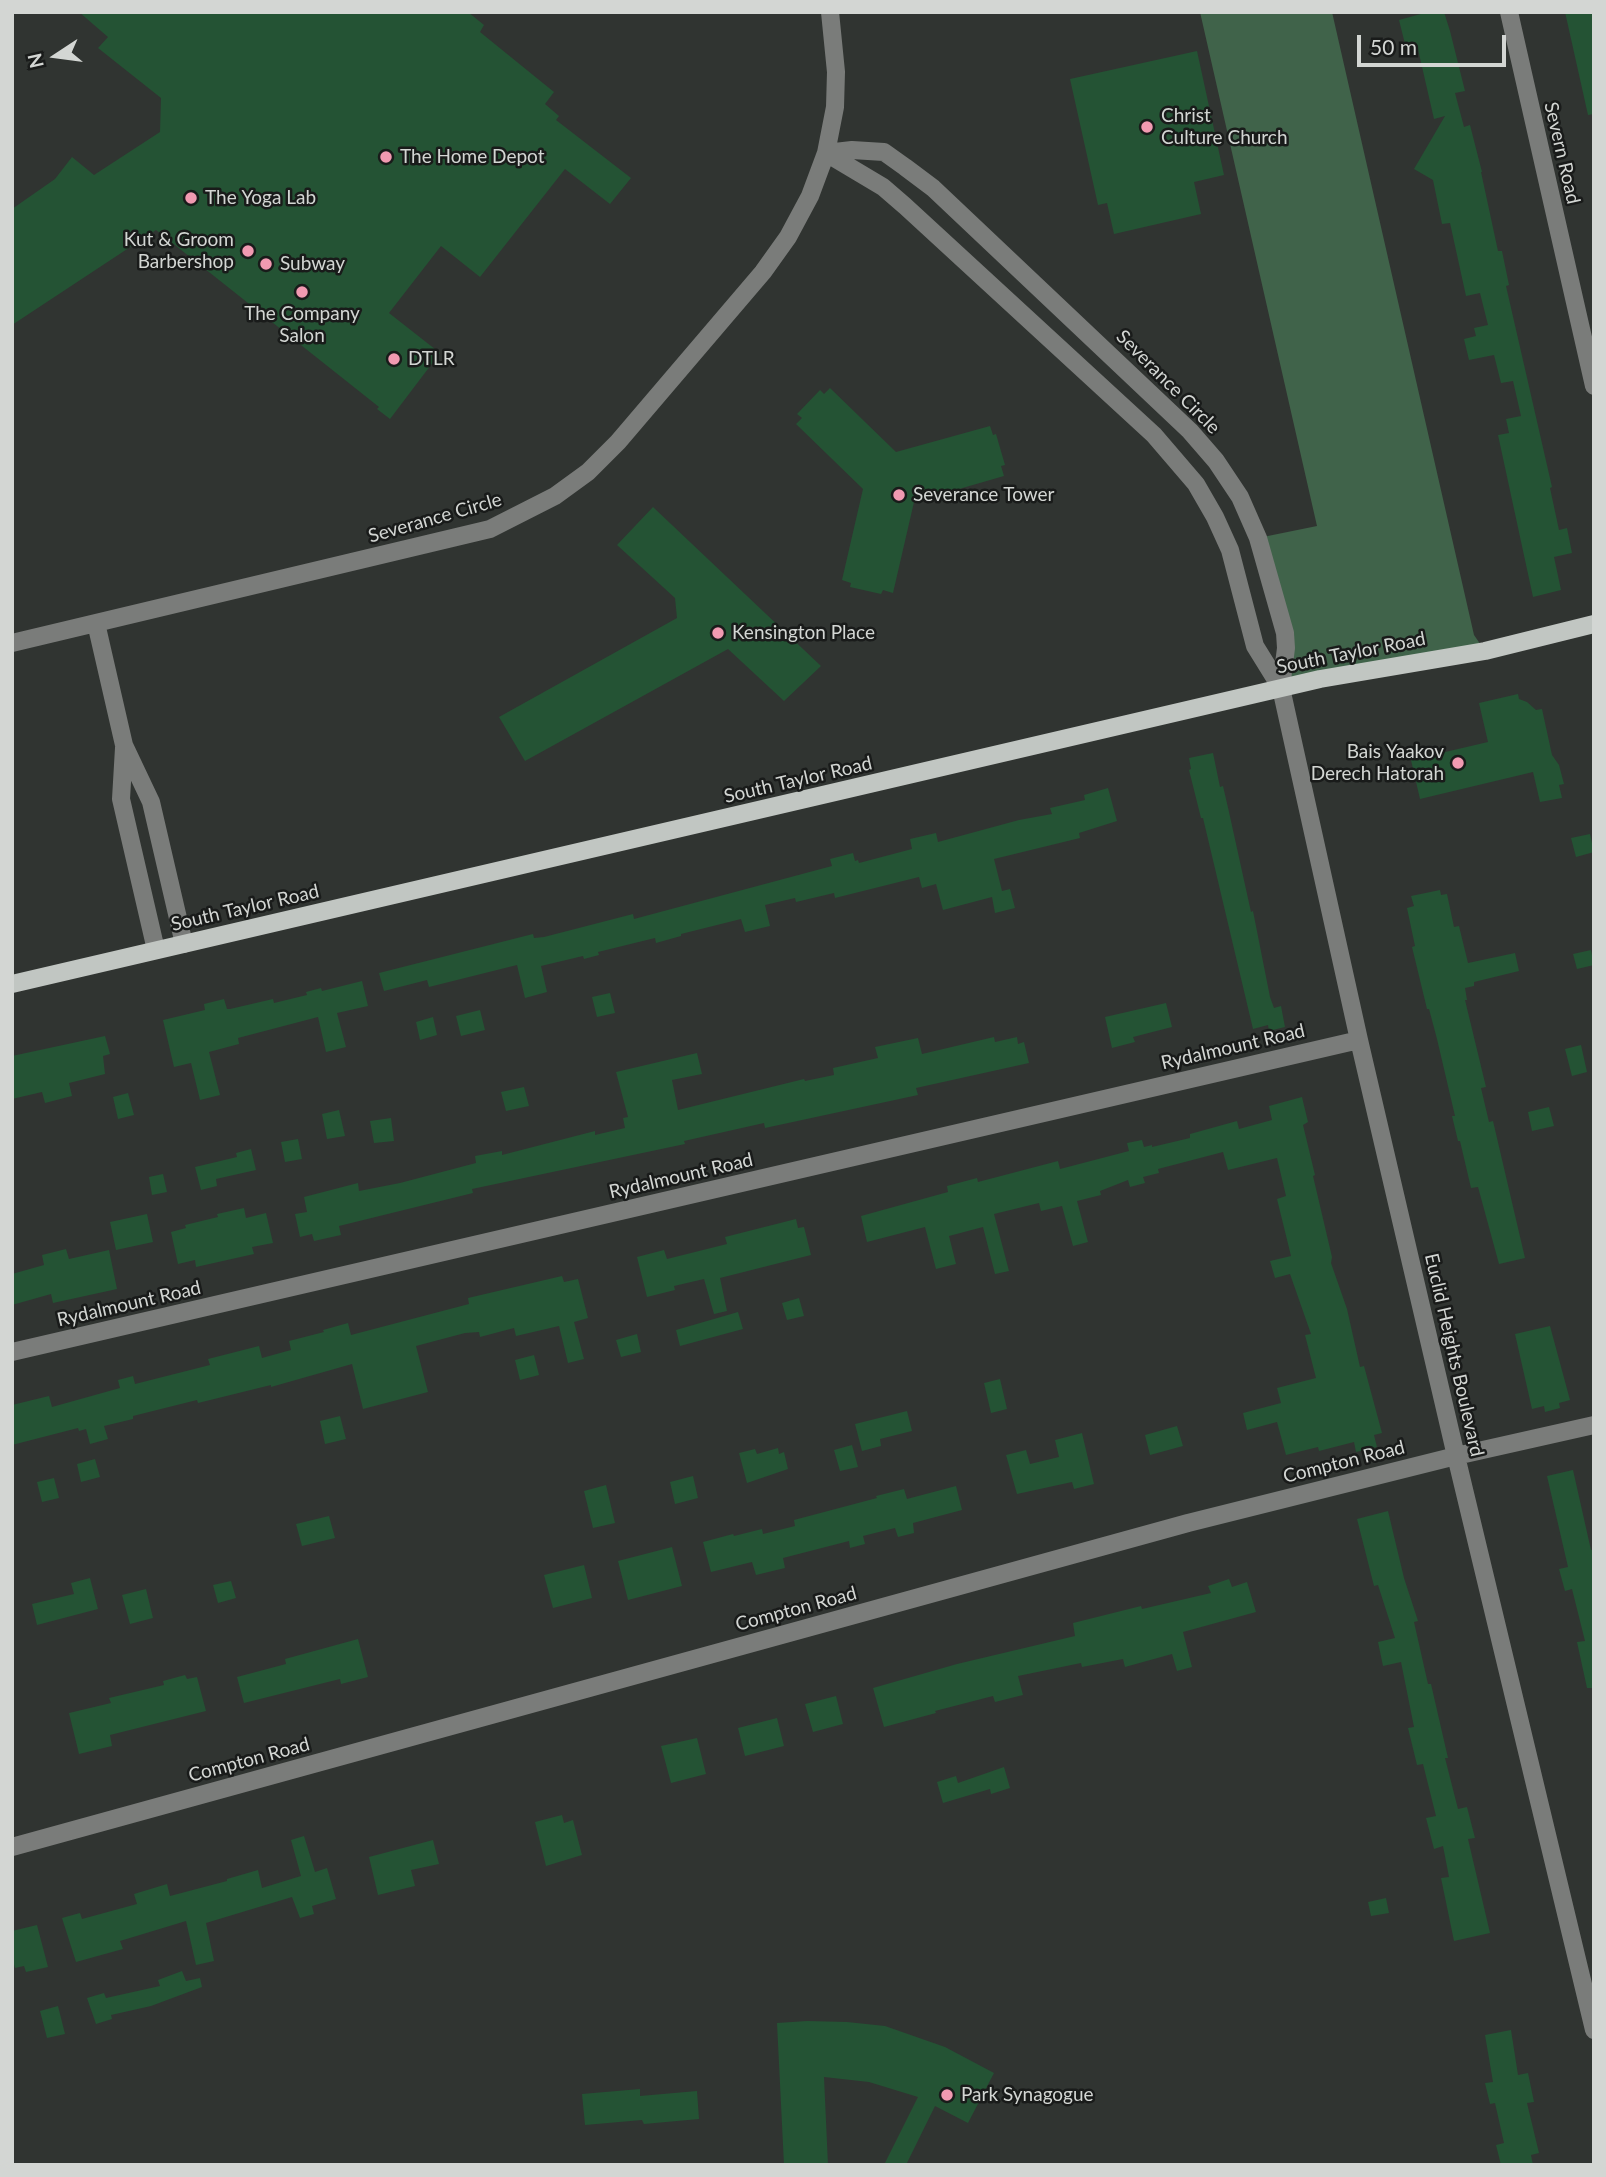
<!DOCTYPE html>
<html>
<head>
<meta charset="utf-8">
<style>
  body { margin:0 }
  #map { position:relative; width:1606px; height:2177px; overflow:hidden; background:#303431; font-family:Lato,sans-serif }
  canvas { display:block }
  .frame { position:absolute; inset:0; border:14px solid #d3d6d3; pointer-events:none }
  .north { position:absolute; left:21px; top:21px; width:70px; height:70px; -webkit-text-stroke:5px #191b1a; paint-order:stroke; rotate:257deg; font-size:19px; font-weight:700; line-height:28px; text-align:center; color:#d3d6d3 }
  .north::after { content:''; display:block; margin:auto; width:24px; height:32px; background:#d3d6d3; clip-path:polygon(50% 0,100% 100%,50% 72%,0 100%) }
  .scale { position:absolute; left:1357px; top:35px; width:149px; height:32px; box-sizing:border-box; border:4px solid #d3d6d3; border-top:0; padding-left:9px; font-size:21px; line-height:24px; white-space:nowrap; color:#d3d6d3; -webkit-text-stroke:5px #191b1a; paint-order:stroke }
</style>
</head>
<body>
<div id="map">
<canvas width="1606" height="2177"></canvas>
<div class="frame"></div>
<div class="north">N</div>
<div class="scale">50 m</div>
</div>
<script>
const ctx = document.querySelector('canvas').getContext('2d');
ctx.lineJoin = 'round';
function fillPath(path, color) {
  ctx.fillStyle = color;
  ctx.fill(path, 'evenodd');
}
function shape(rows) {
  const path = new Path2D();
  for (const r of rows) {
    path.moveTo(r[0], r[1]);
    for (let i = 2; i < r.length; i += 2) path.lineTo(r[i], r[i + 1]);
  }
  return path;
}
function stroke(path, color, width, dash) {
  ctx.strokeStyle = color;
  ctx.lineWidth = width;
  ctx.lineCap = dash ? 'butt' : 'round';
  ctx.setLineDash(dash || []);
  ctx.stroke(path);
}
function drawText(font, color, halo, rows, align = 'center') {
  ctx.font = font + ' Lato,sans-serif';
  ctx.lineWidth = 5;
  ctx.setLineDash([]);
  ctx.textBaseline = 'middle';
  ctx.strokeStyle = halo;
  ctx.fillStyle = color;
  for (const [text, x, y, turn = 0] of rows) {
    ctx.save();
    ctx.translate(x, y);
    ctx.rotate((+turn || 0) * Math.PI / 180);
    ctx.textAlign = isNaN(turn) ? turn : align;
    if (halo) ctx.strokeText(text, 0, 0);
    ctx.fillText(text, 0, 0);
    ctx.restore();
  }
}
fillPath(shape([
  [1200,12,1332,12,1474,635,1485,651,1281,688,1286,648,1258,538,1317,526]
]), '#40634a');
fillPath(shape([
  [79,12,468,12,484,25,480,32,554,92,545,104,559,116,556,120,631,178,610,204,565,169,480,277,441,246,389,313,440,353,390,419,377,409,379,407,156,230,12,325,12,209,55,179,72,157,94,175,160,132,161,98,98,48,108,37],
  [1428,12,1444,12,1450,31,1465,91,1455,93,1464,127,1470,125,1482,172,1481,172,1498,251,1502,251,1509,285,1506,286,1552,487,1550,488,1559,530,1567,528,1572,553,1554,557,1561,590,1533,597,1498,435,1509,433,1506,419,1521,416,1513,381,1501,383,1494,355,1469,360,1464,339,1476,336,1474,328,1488,325,1480,293,1466,296,1450,223,1442,224,1433,180,1414,169,1445,116,1434,119,1417,45,1406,48,1399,20],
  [1565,12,1594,12,1594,114,1588,115],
  [1197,51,1224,175,1194,182,1201,214,1114,234,1107,203,1098,205,1070,79],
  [830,388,896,452,990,426,993,435,996,434,1005,465,1001,466,1004,476,914,502,893,593,883,590,881,594,850,587,851,583,842,580,863,489,796,424,802,418,797,414,820,390,824,394],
  [653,507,821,666,784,701,728,649,525,761,499,717,677,618,675,598,617,545],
  [1518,694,1519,699,1527,702,1536,710,1542,709,1552,755,1559,765,1564,784,1559,785,1562,798,1540,802,1533,772,1420,799,1411,760,1488,742,1479,703],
  [1213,753,1220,787,1223,786,1229,812,1251,912,1253,911,1270,997,1274,1008,1281,1006,1285,1027,1269,1031,1268,1025,1253,1029,1203,818,1201,818,1189,770,1191,769,1189,758],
  [1108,788,1117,821,1079,833,1080,838,994,859,1002,891,1010,889,1015,908,995,913,992,897,943,910,936,884,922,888,919,877,835,898,834,893,796,902,795,898,765,905,770,926,745,932,741,919,681,934,681,936,656,943,655,938,598,952,599,955,584,959,583,956,541,966,547,992,525,998,517,965,429,987,427,980,384,991,379,973,533,934,534,938,544,937,633,914,634,919,832,866,830,859,853,853,855,861,858,860,859,863,912,849,910,839,936,833,938,842,1019,820,1052,814,1050,808,1085,800,1084,795],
  [1590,834,1594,852,1576,857,1571,838],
  [1440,890,1441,895,1447,894,1454,927,1459,926,1468,963,1515,953,1519,971,1474,982,1474,986,1465,988,1467,1000,1465,1000,1486,1087,1481,1088,1489,1122,1493,1121,1525,1258,1499,1264,1478,1187,1471,1188,1460,1141,1458,1141,1452,1116,1455,1116,1437,1039,1429,1009,1427,1009,1412,947,1415,946,1407,908,1414,906,1411,896],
  [1591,950,1594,965,1577,969,1573,954],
  [362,981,368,1006,337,1013,346,1047,326,1052,318,1017,238,1038,239,1044,209,1052,220,1095,200,1100,191,1063,174,1067,163,1020,205,1010,204,1004,224,999,227,1009,230,1009,273,999,274,1003,307,995,306,992,321,988,322,991],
  [610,993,615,1013,597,1017,592,997],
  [1166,1003,1172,1027,1133,1037,1135,1042,1112,1048,1105,1017],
  [480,1010,485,1030,461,1036,456,1016],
  [433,1017,437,1035,420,1040,416,1022],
  [105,1036,110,1054,103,1056,105,1074,69,1083,72,1096,45,1103,42,1092,12,1099,12,1056],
  [994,1037,995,1042,1017,1037,1018,1044,1024,1042,1029,1063,916,1088,918,1095,765,1128,764,1123,684,1141,685,1144,472,1189,473,1193,339,1226,341,1235,314,1241,312,1234,300,1237,295,1214,307,1212,304,1197,358,1183,359,1191,400,1183,476,1163,475,1156,502,1151,502,1155,595,1131,595,1135,625,1128,623,1118,628,1117,616,1072,697,1053,702,1074,672,1080,678,1110,804,1079,805,1081,834,1075,833,1068,878,1058,875,1047,918,1038,922,1054],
  [1581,1045,1587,1072,1572,1076,1565,1049],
  [524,1087,529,1106,506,1111,501,1092],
  [128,1093,134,1115,118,1119,113,1097],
  [1302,1097,1308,1122,1303,1125,1315,1175,1313,1176,1332,1257,1331,1263,1347,1309,1360,1367,1364,1366,1382,1433,1374,1435,1377,1447,1356,1452,1354,1442,1319,1451,1318,1447,1286,1455,1277,1422,1247,1430,1243,1413,1281,1403,1277,1388,1316,1378,1305,1335,1311,1334,1290,1274,1275,1278,1270,1261,1291,1256,1277,1199,1286,1196,1277,1158,1228,1170,1223,1152,1158,1169,1159,1173,1143,1177,1145,1183,1130,1187,1128,1180,1100,1191,1101,1195,1077,1201,1088,1242,1073,1246,1062,1206,1041,1211,1039,1203,994,1214,1009,1271,995,1274,983,1227,949,1236,956,1264,936,1269,925,1227,867,1242,861,1216,948,1192,947,1186,977,1178,978,1182,1058,1161,1060,1169,1129,1151,1127,1143,1142,1140,1144,1147,1152,1145,1152,1147,1190,1138,1190,1134,1237,1121,1239,1129,1272,1120,1269,1106],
  [1549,1107,1554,1126,1532,1131,1528,1112],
  [339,1110,345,1136,327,1139,322,1114],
  [391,1118,394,1141,374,1143,370,1121],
  [298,1139,302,1159,285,1162,281,1142],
  [251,1149,256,1170,216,1179,217,1186,201,1190,195,1167,237,1157,236,1153],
  [163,1174,167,1192,152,1195,149,1177],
  [244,1208,246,1218,266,1213,273,1243,252,1247,254,1254,196,1267,195,1260,178,1264,171,1232,186,1228,185,1225,218,1217,217,1214],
  [147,1214,153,1242,116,1250,110,1222],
  [796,1219,798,1228,804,1227,811,1255,720,1278,727,1311,714,1314,704,1279,674,1286,675,1290,647,1297,637,1257,664,1250,667,1259,727,1244,725,1237],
  [66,1249,69,1259,109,1250,117,1289,53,1303,51,1294,12,1305,12,1274,44,1265,42,1255],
  [562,1276,564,1282,578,1279,588,1318,574,1322,584,1359,568,1363,559,1326,516,1336,514,1328,480,1337,479,1332,465,1333,416,1346,428,1392,363,1409,352,1364,271,1387,271,1385,198,1403,197,1400,133,1416,133,1419,104,1426,108,1439,90,1444,86,1429,79,1431,78,1428,12,1445,12,1405,49,1396,52,1407,120,1388,118,1380,133,1376,135,1384,210,1365,208,1359,259,1346,262,1358,291,1350,289,1341,324,1332,323,1330,348,1323,351,1335,469,1304,468,1298],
  [799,1298,804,1316,787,1320,782,1303],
  [738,1312,743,1329,680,1346,676,1330],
  [1550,1326,1570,1400,1559,1403,1560,1408,1545,1412,1544,1406,1532,1409,1515,1334],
  [637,1334,641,1352,621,1357,616,1340],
  [534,1355,539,1375,520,1380,515,1360],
  [1000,1379,1007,1409,991,1413,984,1383],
  [907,1411,912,1431,880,1439,881,1446,862,1451,855,1424],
  [340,1416,346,1439,325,1444,320,1421],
  [1177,1426,1183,1446,1150,1455,1145,1435],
  [1082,1433,1094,1484,1074,1489,1072,1482,1017,1494,1006,1455,1026,1450,1030,1464,1059,1457,1055,1440],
  [852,1445,858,1467,840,1471,834,1450],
  [778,1448,779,1454,784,1452,788,1469,747,1483,739,1453,755,1449,757,1454],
  [95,1459,100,1477,81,1482,77,1464],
  [1573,1470,1591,1550,1594,1549,1594,1688,1587,1688,1577,1642,1585,1641,1572,1589,1565,1591,1559,1569,1568,1567,1547,1476],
  [693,1476,698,1498,675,1504,670,1482],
  [54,1478,59,1498,42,1502,37,1482],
  [606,1485,615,1523,593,1528,584,1491],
  [956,1486,962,1510,913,1523,914,1533,898,1537,895,1528,863,1536,865,1544,850,1548,849,1541,783,1558,785,1568,756,1575,752,1562,711,1572,703,1542,733,1534,734,1536,762,1529,763,1534,795,1526,794,1520,877,1498,876,1496,904,1489,907,1499],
  [1388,1511,1404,1578,1418,1621,1414,1622,1428,1684,1431,1684,1448,1758,1445,1758,1458,1809,1467,1807,1475,1838,1468,1839,1490,1933,1454,1941,1441,1878,1449,1877,1443,1846,1434,1849,1426,1818,1436,1816,1423,1764,1417,1765,1408,1728,1414,1727,1401,1662,1383,1666,1378,1642,1395,1638,1378,1585,1374,1586,1357,1519],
  [329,1516,335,1538,302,1546,296,1524],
  [672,1547,682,1586,628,1600,618,1561],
  [584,1565,592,1598,553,1608,544,1575],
  [90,1578,98,1609,37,1625,32,1604,74,1594,71,1583],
  [1229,1579,1232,1587,1247,1582,1256,1612,1183,1632,1192,1667,1177,1671,1172,1654,1125,1667,1123,1659,1082,1667,1081,1663,1018,1676,1023,1695,995,1702,993,1696,935,1711,936,1713,884,1727,873,1688,957,1664,1075,1636,1073,1623,1141,1606,1142,1609,1211,1593,1208,1586],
  [231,1581,236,1598,218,1603,213,1585],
  [146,1589,153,1618,130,1624,122,1595],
  [358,1639,368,1677,341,1684,340,1679,244,1703,237,1677,286,1664,285,1659],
  [185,1675,187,1679,197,1677,206,1711,110,1735,112,1746,79,1754,69,1713,111,1703,109,1698,164,1685,163,1681],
  [836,1696,843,1724,813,1732,805,1704],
  [777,1718,784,1746,745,1756,738,1728],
  [697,1738,706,1774,671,1783,661,1746],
  [1004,1767,1010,1788,991,1794,990,1789,943,1803,937,1782,956,1776,958,1783],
  [562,1815,564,1823,573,1820,582,1855,546,1866,535,1822],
  [304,1836,315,1872,327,1868,336,1899,312,1906,314,1914,300,1918,292,1897,206,1923,214,1961,196,1965,186,1921,120,1941,123,1949,76,1962,62,1918,80,1913,82,1919,137,1904,134,1894,167,1884,170,1896,227,1881,227,1879,258,1870,262,1888,301,1876,291,1840],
  [433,1840,439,1864,411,1870,415,1886,378,1895,369,1857],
  [1386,1898,1389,1913,1371,1916,1368,1902],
  [37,1925,48,1967,26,1972,24,1966,15,1968,12,1957,12,1931],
  [182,1971,186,1981,200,1978,202,1987,151,2006,111,2015,112,2019,96,2024,87,1998,104,1993,106,1998,160,1986,158,1980],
  [58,2006,65,2034,47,2038,40,2011],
  [807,2021,847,2022,885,2026,945,2047,994,2073,968,2123,935,2106,906,2165,884,2165,918,2097,869,2082,824,2077,828,2165,784,2165,777,2023],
  [1511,2030,1518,2075,1528,2073,1534,2102,1527,2103,1539,2153,1531,2155,1533,2165,1501,2165,1496,2145,1504,2143,1495,2103,1490,2104,1485,2083,1493,2082,1485,2035],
  [640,2089,640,2096,697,2091,699,2119,644,2124,642,2120,585,2125,582,2094]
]), '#245334');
stroke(shape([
  [1509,12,1594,386],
  [826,153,883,187,905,206,1154,435,1196,484,1215,517,1230,550,1255,646,1281,688,1359,1040,1456,1456,1594,2030],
  [826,153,852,150,884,152,905,167,933,188,1190,431,1216,461,1240,497,1258,538,1285,633,1286,648,1281,688],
  [96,623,124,745,151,802,184,944],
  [12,643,490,529,555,496,588,472,618,442,763,272,788,237,810,196,826,153,835,107,836,72,830,12],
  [124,748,121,799,156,950],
  [12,1352,1359,1040],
  [12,1847,1188,1523,1456,1456,1594,1425]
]), '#7a7c7a', 18);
stroke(shape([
  [12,984,1320,679,1485,651,1594,624]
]), '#c1c6c2', 18);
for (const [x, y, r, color] of [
  [1147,127,7,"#f19ab1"],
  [386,157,7,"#f19ab1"],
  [191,198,7,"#f19ab1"],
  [248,251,7,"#f19ab1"],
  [266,264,7,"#f19ab1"],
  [302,292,7,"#f19ab1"],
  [394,359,7,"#f19ab1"],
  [899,495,7,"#f19ab1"],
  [718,633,7,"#f19ab1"],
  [1458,763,7,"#f19ab1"],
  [947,2095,7,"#f19ab1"]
]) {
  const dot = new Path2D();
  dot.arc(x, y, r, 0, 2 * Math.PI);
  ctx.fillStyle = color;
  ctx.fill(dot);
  stroke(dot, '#191b1a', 2.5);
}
drawText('19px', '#d3d6d3', '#191b1a', [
  ["Christ",1161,116],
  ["Culture Church",1161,138],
  ["The Home Depot",400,157],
  ["The Yoga Lab",205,198],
  ["Kut & Groom",234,240,"right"],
  ["Barbershop",234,262,"right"],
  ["Subway",280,264],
  ["The Company",302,314,"center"],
  ["Salon",302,336,"center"],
  ["DTLR",408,359],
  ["Severance Tower",913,495],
  ["Kensington Place",732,633],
  ["Bais Yaakov",1444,752,"right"],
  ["Derech Hatorah",1444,774,"right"],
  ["Park Synagogue",961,2095]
], 'left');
drawText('19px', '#d3d6d3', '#191b1a', [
  ["Severn Road",1562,153,77],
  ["Severance Circle",1168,382,45],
  ["Severance Circle",435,518,-16],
  ["South Taylor Road",1351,653,-11],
  ["South Taylor Road",798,780,-13],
  ["South Taylor Road",245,908,-13],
  ["Rydalmount Road",1233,1047,-13],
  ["Rydalmount Road",681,1176,-13],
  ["Rydalmount Road",129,1304,-13],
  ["Euclid Heights Boulevard",1454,1355,77],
  ["Compton Road",1344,1462,-14],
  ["Compton Road",796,1609,-15],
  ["Compton Road",249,1760,-15]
]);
</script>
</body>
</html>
